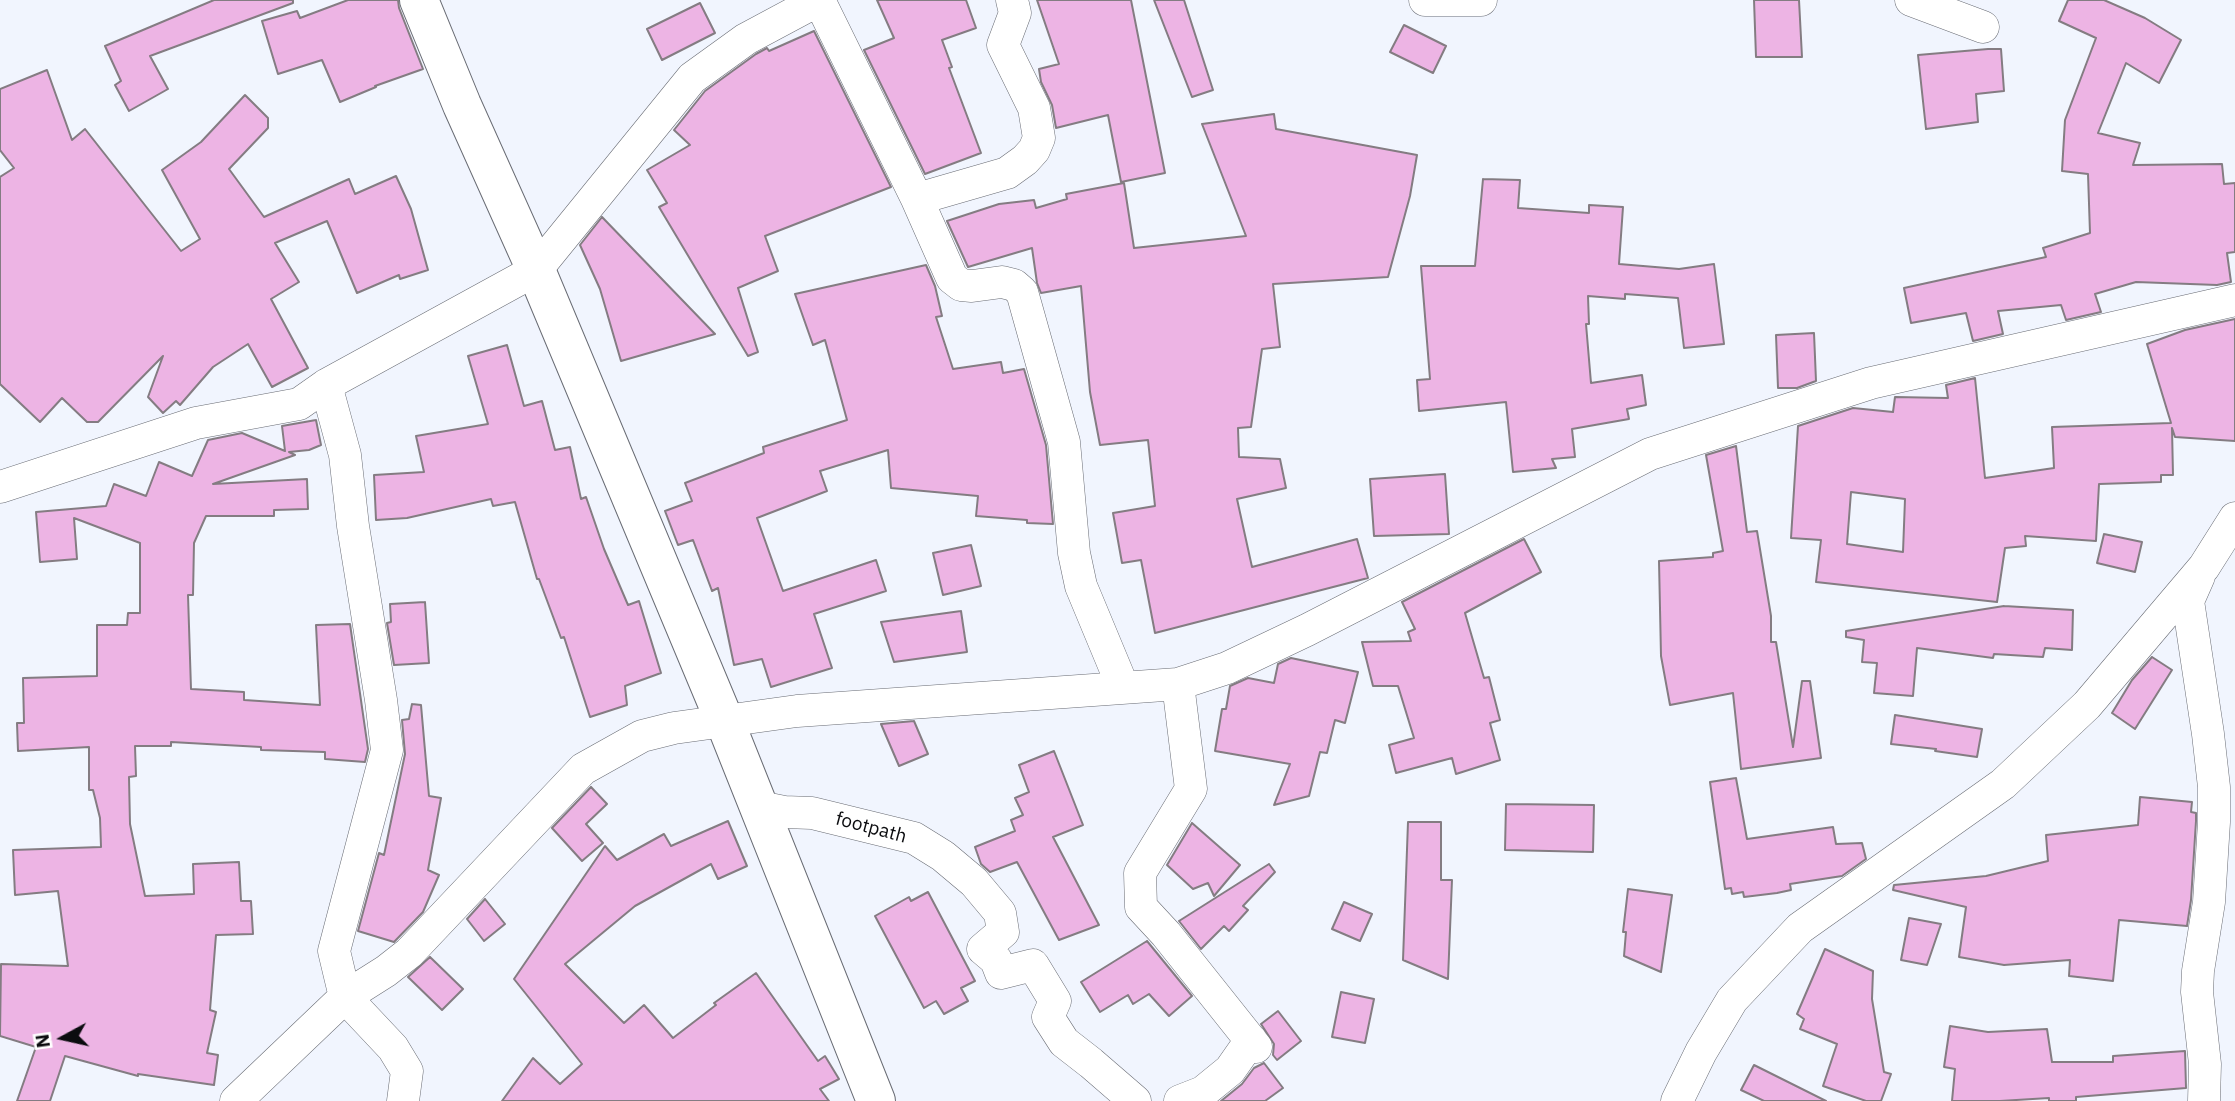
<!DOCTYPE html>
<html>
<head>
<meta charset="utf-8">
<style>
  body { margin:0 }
  #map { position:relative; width:2235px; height:1101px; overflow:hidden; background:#f1f5fe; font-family:"IBM Plex Sans",sans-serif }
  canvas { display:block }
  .north { position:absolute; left:28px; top:1003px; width:70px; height:70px; -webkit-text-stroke:5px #fff; paint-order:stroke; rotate:262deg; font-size:19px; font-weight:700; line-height:28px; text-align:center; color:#0b0c0f }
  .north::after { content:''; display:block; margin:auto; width:24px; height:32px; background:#0b0c0f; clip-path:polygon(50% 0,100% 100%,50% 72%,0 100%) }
</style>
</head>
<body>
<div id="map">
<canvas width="2235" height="1101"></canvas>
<div class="north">N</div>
</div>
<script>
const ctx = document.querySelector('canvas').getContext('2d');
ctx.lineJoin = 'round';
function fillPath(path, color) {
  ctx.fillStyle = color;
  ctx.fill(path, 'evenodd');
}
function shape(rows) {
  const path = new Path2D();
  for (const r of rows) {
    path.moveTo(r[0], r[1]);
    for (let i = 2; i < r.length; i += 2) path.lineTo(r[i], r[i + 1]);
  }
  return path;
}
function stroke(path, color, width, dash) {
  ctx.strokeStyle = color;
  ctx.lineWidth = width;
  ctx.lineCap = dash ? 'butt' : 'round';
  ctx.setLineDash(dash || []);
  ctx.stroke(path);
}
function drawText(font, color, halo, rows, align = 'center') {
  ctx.font = font + ' "IBM Plex Sans",sans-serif';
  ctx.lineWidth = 5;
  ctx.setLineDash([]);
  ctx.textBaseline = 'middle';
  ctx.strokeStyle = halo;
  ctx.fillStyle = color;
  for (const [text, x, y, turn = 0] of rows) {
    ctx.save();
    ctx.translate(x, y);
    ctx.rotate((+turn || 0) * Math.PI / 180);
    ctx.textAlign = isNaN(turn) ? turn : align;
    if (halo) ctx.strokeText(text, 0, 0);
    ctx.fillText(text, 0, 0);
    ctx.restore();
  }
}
const building = shape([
  [214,0,293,0,293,3,150,56,168,89,129,111,115,85,121,81,105,46,214,0],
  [348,0,398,0,399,8,423,69,375,86,376,87,340,102,322,60,278,74,262,21,297,11,300,18,348,0],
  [877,0,966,0,976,28,942,40,952,67,949,68,981,153,925,174,864,50,894,38,877,0],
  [1037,0,1131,0,1165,173,1121,182,1108,115,1056,128,1052,105,1041,82,1039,69,1059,64,1037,0],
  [1154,0,1184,0,1213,90,1192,97,1154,0],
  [1754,0,1799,0,1802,57,1756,57,1754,0],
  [2068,0,2104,0,2145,18,2181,40,2159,83,2126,63,2098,133,2140,143,2133,165,2222,164,2224,184,2235,183,2235,252,2227,253,2231,282,2217,285,2136,282,2095,294,2101,312,2066,320,2061,305,1998,311,2003,334,1973,341,1966,313,1911,323,1904,288,2046,257,2043,248,2090,233,2088,174,2062,171,2065,120,2096,38,2059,21,2068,0],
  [700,3,715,33,662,60,647,29,700,3],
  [1404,25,1446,46,1433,73,1390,52,1404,25],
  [814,31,891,187,765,236,778,271,738,288,758,352,748,356,659,207,667,203,647,170,690,145,674,130,705,91,756,54,767,48,769,51,814,31],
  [1988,49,2001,49,2004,91,1976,94,1978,122,1926,129,1918,55,1988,49],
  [47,70,72,140,85,129,181,251,200,239,162,170,201,142,245,95,268,118,268,128,229,169,264,217,349,179,355,194,396,176,411,209,428,270,400,279,399,275,357,293,327,221,275,243,299,282,271,299,308,368,272,387,248,344,213,367,180,405,176,401,163,413,148,397,163,356,98,422,87,422,62,398,40,422,0,384,0,177,14,168,0,150,0,89,47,70],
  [1274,114,1276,129,1417,155,1410,196,1388,277,1273,284,1280,347,1262,349,1251,427,1238,428,1239,457,1280,459,1286,488,1237,499,1252,567,1357,539,1368,578,1155,633,1141,560,1122,563,1113,513,1155,506,1148,440,1100,445,1090,392,1081,286,1041,293,1037,283,1032,248,968,267,947,221,999,204,1034,200,1036,208,1067,199,1066,194,1124,183,1134,248,1246,236,1202,124,1274,114],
  [1483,179,1520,180,1518,208,1589,213,1589,205,1623,207,1619,264,1679,269,1714,264,1724,344,1684,348,1678,298,1625,294,1625,299,1588,296,1589,324,1586,324,1591,383,1642,375,1646,405,1627,409,1629,419,1572,429,1575,457,1552,459,1556,468,1513,472,1506,402,1419,411,1417,380,1430,379,1421,266,1475,266,1483,179],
  [602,217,715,334,621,361,600,289,580,245,602,217],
  [926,265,935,286,942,316,936,317,953,369,1001,362,1003,373,1024,369,1046,445,1053,524,1027,523,1027,520,976,516,978,496,891,488,888,450,820,471,827,491,757,518,783,591,876,560,886,591,814,614,832,668,771,687,762,659,734,665,718,588,712,591,693,540,678,545,665,511,692,501,685,483,764,453,763,447,847,420,825,340,813,345,795,294,926,265],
  [2235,319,2235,441,2175,437,2172,428,2173,475,2161,475,2161,482,2099,484,2096,541,2025,536,2026,546,2005,548,1997,602,1816,582,1821,540,1791,538,1798,426,1853,408,1893,412,1895,397,1948,398,1946,385,1975,378,1985,478,2054,468,2052,427,2171,423,2147,344,2185,330,2235,319],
  [1851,492,1905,499,1903,552,1847,544,1851,492],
  [1814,333,1816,381,1797,388,1778,388,1776,335,1814,333],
  [507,345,524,406,542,401,555,450,570,447,581,499,586,497,604,549,628,605,639,601,661,673,625,686,627,705,590,717,564,637,561,638,539,579,537,579,515,502,493,506,491,499,407,518,376,520,374,475,424,472,416,436,488,424,468,356,507,345],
  [316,420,321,445,309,450,289,452,295,455,213,484,307,479,308,509,274,510,274,516,206,516,194,543,193,595,188,595,191,689,244,692,244,700,320,705,316,625,350,624,368,749,365,762,325,759,325,752,261,750,261,747,171,742,171,746,135,746,136,776,129,777,130,824,145,896,194,894,193,864,239,862,241,901,251,901,253,934,216,935,210,1010,216,1012,207,1053,218,1055,214,1085,138,1074,138,1076,65,1056,50,1101,17,1101,36,1047,0,1036,1,964,68,966,58,891,15,895,13,850,101,847,100,818,93,790,89,790,89,747,18,751,17,723,24,723,23,678,97,676,97,625,127,625,128,613,140,613,140,543,74,518,77,559,40,562,36,512,106,506,114,484,146,496,159,462,192,476,208,440,242,433,285,451,282,426,316,420],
  [1736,446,1747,532,1757,531,1771,616,1771,642,1776,642,1793,747,1802,681,1810,681,1821,758,1741,769,1733,693,1670,705,1661,656,1659,561,1713,557,1713,553,1723,551,1706,455,1736,446],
  [1445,474,1449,534,1374,536,1370,479,1445,474],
  [2104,534,2142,542,2135,572,2097,563,2104,534],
  [1524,539,1541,572,1465,613,1484,678,1489,677,1500,720,1490,723,1500,760,1456,774,1452,758,1396,773,1389,745,1414,738,1398,686,1373,686,1362,642,1411,641,1408,632,1415,629,1402,602,1524,539],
  [971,545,981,586,943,595,933,553,971,545],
  [425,602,429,663,394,665,387,623,391,622,390,604,425,602],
  [2004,606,2073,610,2072,650,2045,648,2043,657,1994,654,1993,658,1917,648,1913,696,1874,693,1877,663,1862,662,1864,640,1846,637,1846,631,2004,606],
  [961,611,967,652,894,662,881,622,961,611],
  [2152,657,2172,670,2135,729,2112,713,2132,680,2152,657],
  [1291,658,1358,672,1345,723,1335,720,1327,753,1320,752,1309,796,1274,805,1290,764,1215,751,1222,709,1226,709,1230,686,1248,678,1274,683,1278,664,1291,658],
  [412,704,421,705,429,796,441,798,428,870,439,875,423,912,394,942,358,931,379,853,384,855,405,754,402,720,409,719,412,704],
  [1895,715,1982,729,1977,757,1935,751,1936,749,1891,744,1895,715],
  [914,721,928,754,899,766,881,724,914,721],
  [1054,751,1083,825,1053,837,1099,925,1059,940,1017,862,990,872,981,864,975,847,1015,831,1011,820,1023,815,1015,798,1029,792,1019,765,1054,751],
  [1736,778,1747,839,1833,827,1836,844,1862,843,1866,859,1842,876,1790,884,1791,890,1777,893,1744,897,1743,892,1732,894,1731,888,1725,889,1710,782,1736,778],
  [591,787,607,804,586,824,603,843,582,861,552,828,591,787],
  [2140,797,2192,802,2191,812,2196,813,2196,821,2191,900,2187,926,2119,920,2113,981,2069,976,2070,960,2004,965,1959,957,1966,907,1893,890,1894,885,1986,876,2048,861,2046,835,2138,825,2140,797],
  [1506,804,1594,805,1593,852,1505,850,1506,804],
  [728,821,747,866,718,879,711,864,635,906,565,964,624,1023,644,1005,673,1038,716,1005,714,1003,756,973,818,1061,825,1056,839,1079,820,1089,829,1101,502,1101,533,1058,560,1084,582,1064,514,979,605,846,617,860,664,834,671,846,728,821],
  [1408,822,1441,822,1441,880,1452,880,1448,979,1403,960,1408,822],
  [1192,823,1240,865,1214,896,1208,883,1193,889,1167,865,1192,823],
  [1269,864,1275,872,1243,906,1248,910,1229,931,1224,926,1201,949,1179,921,1269,864],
  [1628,889,1672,895,1661,972,1624,956,1626,932,1623,932,1628,889],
  [928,892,975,981,961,988,968,1001,944,1014,936,1001,924,1008,875,916,909,897,911,901,928,892],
  [485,899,505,924,484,941,467,919,485,899],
  [1344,902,1372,914,1360,941,1332,929,1344,902],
  [1909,918,1941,924,1927,965,1901,960,1909,918],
  [1147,941,1192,996,1169,1016,1149,994,1133,1004,1128,995,1100,1012,1081,982,1147,941],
  [1825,949,1873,971,1872,999,1884,1072,1891,1074,1881,1101,1866,1101,1823,1086,1837,1044,1800,1029,1804,1019,1797,1014,1825,949],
  [430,957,463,989,442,1010,408,977,430,957],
  [1341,992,1374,999,1365,1043,1332,1037,1341,992],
  [1278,1011,1301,1041,1277,1060,1273,1055,1274,1044,1261,1024,1278,1011],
  [1950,1026,1988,1032,2047,1029,2052,1062,2113,1062,2113,1056,2185,1051,2186,1088,2076,1097,2076,1101,2049,1101,2049,1098,2000,1101,1952,1101,1955,1069,1944,1067,1950,1026],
  [1264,1063,1283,1088,1265,1101,1221,1101,1242,1084,1254,1068,1264,1063],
  [1754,1065,1826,1101,1764,1101,1741,1090,1754,1065]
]);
fillPath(building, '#edb4e4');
stroke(building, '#847c82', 2);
const minor = shape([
  [819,0,917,199,952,278,961,285,972,286,1002,282,1014,285,1022,292,1064,442,1074,553,1081,586,1123,687],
  [1425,0,1481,0],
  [1911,0,1983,27],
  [917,199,1007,173,1025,160,1034,150,1039,138,1034,108,1003,45,1015,13,1012,0],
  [326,385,345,455,353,526,381,700,387,750,334,951,345,997,393,1048,407,1071,403,1101],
  [0,487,196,423,299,404,326,385,536,270,692,78,746,39,819,0],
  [2199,576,2188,601,2208,734,2214,787,2214,822,2209,902,2198,971,2197,992,2205,1064,2204,1101],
  [1178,684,1191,789,1140,873,1141,907,1166,934,1256,1047],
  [759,807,784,812,812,813,914,838,943,856,974,882,1000,913,1003,932,983,949,996,960,1001,973,1033,965,1055,1001,1048,1017,1064,1042,1091,1063,1135,1101],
  [236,1101,345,997,386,971,409,953,583,769,642,736,674,728,797,711,1178,684,1227,668,1307,630,1650,454,1871,383,2235,300],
  [1180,1101,1203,1092,1230,1070,1251,1040],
  [1677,1101,1701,1052,1732,1000,1800,928,2003,784,2087,705,2204,567,2235,518]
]);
const tertiary = shape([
  [419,0,462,105,536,270,725,722,876,1101]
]);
stroke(minor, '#696c74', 33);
stroke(tertiary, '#696c74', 40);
stroke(minor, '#fff', 32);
stroke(tertiary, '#fff', 38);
drawText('19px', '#0b0c0f', '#fff', [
  ["footpath",871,828,15]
]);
</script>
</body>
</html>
